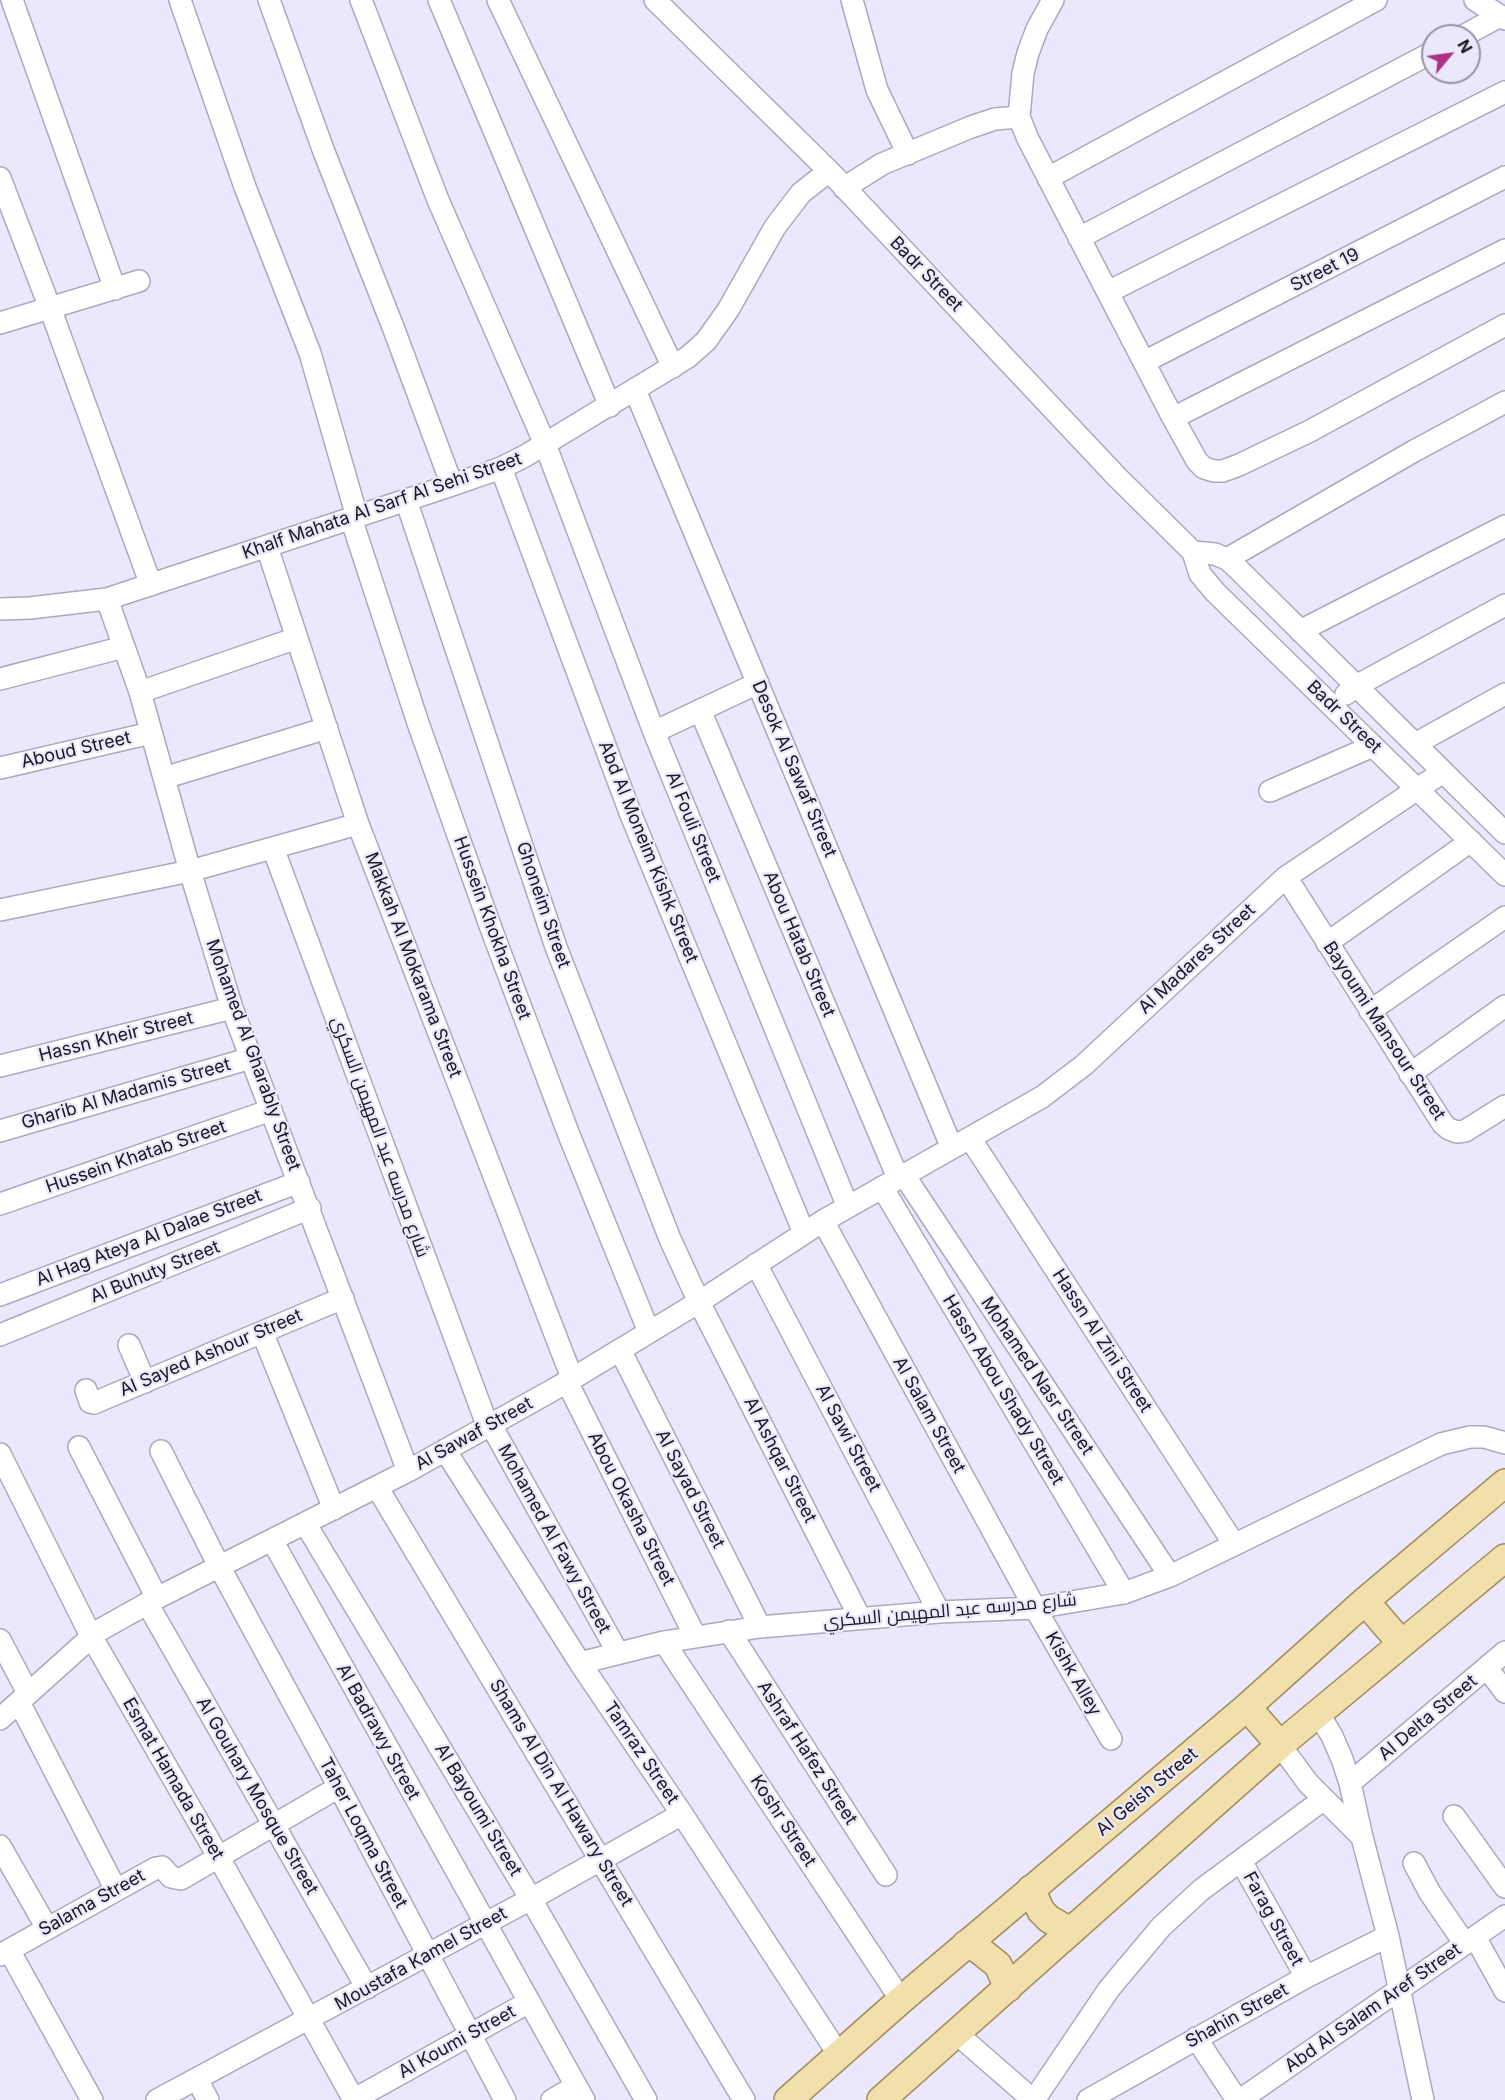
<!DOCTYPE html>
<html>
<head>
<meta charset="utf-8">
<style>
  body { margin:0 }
  #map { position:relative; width:1505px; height:2100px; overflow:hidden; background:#ebe7fc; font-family:Inter,sans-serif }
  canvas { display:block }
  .north { position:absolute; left:1421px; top:24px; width:60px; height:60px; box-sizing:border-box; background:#ebe7fc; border:2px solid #9794a4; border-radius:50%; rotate:61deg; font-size:16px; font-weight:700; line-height:24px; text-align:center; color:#1a1820 }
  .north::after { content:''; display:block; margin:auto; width:21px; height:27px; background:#ad3285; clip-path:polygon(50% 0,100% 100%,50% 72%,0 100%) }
</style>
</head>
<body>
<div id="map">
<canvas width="1505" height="2100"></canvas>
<div class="north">N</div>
</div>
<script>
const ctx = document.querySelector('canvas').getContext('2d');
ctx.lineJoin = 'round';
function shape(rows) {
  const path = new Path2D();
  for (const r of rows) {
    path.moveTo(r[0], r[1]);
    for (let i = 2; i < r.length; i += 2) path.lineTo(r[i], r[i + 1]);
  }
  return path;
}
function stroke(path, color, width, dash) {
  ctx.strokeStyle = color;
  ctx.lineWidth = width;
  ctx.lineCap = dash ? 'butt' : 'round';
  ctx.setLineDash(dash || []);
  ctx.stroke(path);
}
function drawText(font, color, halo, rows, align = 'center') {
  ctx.font = font + ' Inter,Cairo,sans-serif';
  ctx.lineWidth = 4.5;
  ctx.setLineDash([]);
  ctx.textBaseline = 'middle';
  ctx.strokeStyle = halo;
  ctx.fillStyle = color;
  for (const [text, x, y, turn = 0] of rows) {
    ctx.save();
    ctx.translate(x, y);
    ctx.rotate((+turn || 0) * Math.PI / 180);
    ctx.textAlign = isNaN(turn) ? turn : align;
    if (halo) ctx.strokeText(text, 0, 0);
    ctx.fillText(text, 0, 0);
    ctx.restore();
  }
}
const minor = shape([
  [12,0,115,289],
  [180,0,245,187,310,353,357,517],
  [269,0,324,152,393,327,452,485],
  [361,0,438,200,545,444,654,732,848,1207],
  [439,0,610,406],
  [498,0,673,367],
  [655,0,829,171,1117,477,1193,552,1200,574,1215,592,1505,875],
  [852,0,877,90,908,154],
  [1053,0,1037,29,1028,53,1023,73,1019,117,1028,139,1173,418,1197,461,1204,468,1214,471,1223,471,1239,465,1310,431,1505,325],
  [1475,0,1505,19],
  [1463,36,1500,16],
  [0,178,50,308,151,585],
  [1048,178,1376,0],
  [844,188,882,164,971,127,995,119,1019,117],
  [1079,238,1433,52],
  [1108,292,1505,92],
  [0,323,139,281],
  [1144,362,1505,177],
  [635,390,952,1148],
  [1173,418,1505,250],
  [501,468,631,815,804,1233],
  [406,500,556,947,670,1239,699,1302,860,1618],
  [351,518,418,723,492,931,569,1135,649,1332],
  [267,547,358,824,572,1378],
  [1193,552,1215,554,1227,559,1235,566,1505,833],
  [1227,559,1414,451,1505,402],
  [107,599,140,692,190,871,232,1008,408,1471],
  [0,609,30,608,107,599,452,485,501,468,525,456,688,357,706,341,728,310,775,227,801,193,829,171],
  [1300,631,1505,526],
  [0,679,124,647],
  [140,692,297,638],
  [1346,694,1356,686,1505,605],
  [700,710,898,1178],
  [654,732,758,683],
  [1415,744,1505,694],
  [0,768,151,733],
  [164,778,327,728],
  [1270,791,1373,746],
  [273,848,488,1427],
  [1286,877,1443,1124,1449,1129,1457,1132,1465,1131,1505,1106],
  [0,910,190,871,358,824],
  [1327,943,1471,841],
  [1370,1011,1505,917],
  [0,1066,232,1008],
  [1410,1074,1505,1006],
  [0,1131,251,1058],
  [970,1138,1234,1544],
  [904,1175,1170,1576],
  [882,1187,1124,1593],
  [0,1204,271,1110],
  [823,1221,1035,1608,1111,1739],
  [756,1264,939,1612],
  [0,1295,299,1182],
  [262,1332,334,1509],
  [0,1335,310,1208],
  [129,1345,145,1382],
  [620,1350,760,1627],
  [567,1382,695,1636],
  [86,1390,90,1402,94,1403,343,1298],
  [491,1425,618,1653],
  [79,1447,157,1598],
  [445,1450,580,1663,682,1814,839,2055],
  [161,1451,219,1566,339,1787,505,2100],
  [0,1454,91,1636,218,1856,354,2100],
  [377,1487,744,2100],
  [305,1523,531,1899,646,2100],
  [272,1540,584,2100],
  [147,1603,367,1988],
  [729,1631,886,1875],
  [0,1640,28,1693],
  [664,1642,901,2000],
  [580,1663,664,1642,760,1627,939,1612,1035,1608,1124,1593,1170,1576,1441,1444,1470,1437,1484,1437,1505,1443],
  [1487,1668,1505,1692],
  [19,1702,116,1890],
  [0,1719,98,1631,157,1598,408,1471,567,1382,699,1302,823,1221,1042,1097,1084,1065,1286,877,1443,772],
  [1280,1745,1308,1783,1362,1837,1350,1783,1342,1759,1332,1736,1318,1713],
  [1350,1783,1505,1652],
  [1454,1816,1505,1887],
  [1362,1837,1388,1936,1423,2100],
  [0,1846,47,1928],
  [1241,1861,1306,1977],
  [1414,1863,1430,1893,1465,1944],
  [1475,1937,1505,1991],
  [9,1950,92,2100],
  [0,1955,156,1868,162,1867,171,1877,181,1879,339,1787],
  [956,2033,1033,2100],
  [1196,2038,1237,2100],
  [197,2079,208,2100],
  [157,2100,531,1899,682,1814],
  [353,2100,529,2002],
  [552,2100,576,2086],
  [1034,2100,1109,1989,1161,1927,1201,1890,1324,1799],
  [1088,2100,1306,1977,1388,1936],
  [1240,2100,1505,1916]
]);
const major = shape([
  [1365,1601,1401,1643],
  [1247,1707,1280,1745],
  [1031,1889,1041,1911,1049,1919,1070,1931],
  [966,1944,978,1949,998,1965,1008,1988],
  [788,2100,901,2000,1247,1707,1365,1601,1505,1483],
  [881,2100,1280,1745,1505,1558]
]);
stroke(minor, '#aca9bd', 24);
stroke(major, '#a18d57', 30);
stroke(minor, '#fff', 21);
stroke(major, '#f2e0ac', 27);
drawText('18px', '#1a1820', '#ebe7fc', [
  ["Street 19",1325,270,-27],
  ["Badr Street",926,274,46],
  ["Khalf Mahata Al Sarf Al Sehi Street",382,506,-19],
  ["Badr Street",1344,717,44],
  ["Aboud Street",76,750,-13],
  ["Desok Al Sawaf Street",794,769,67],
  ["Al Fouli Street",693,827,68],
  ["Abd Al Moneim Kishk Street",648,852,68],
  ["Ghoneim Street",543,905,71],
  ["Hussein Khokha Street",492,928,70],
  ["Abou Hatab Street",799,944,67],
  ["Al Madares Street",1197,959,-43],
  ["Makkah Al Mokarama Street",413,965,69],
  ["Bayoumi Mansour Street",1384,1031,57],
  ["Hassn Kheir Street",116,1037,-14],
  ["Mohamed Al Gharably Street",253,1055,70],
  ["Gharib Al Madamis Street",126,1094,-16],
  ["شارع مدرسه عبد المهيمن السكري",380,1137,70],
  ["Hussein Khatab Street",136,1157,-19],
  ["Al Hag Ateya Al Dalae Street",149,1238,-21],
  ["Al Buhuty Street",155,1272,-22],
  ["Hassn Al Zini Street",1102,1341,57],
  ["Al Sayed Ashour Street",211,1353,-23],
  ["Mohamed Nasr Street",1037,1376,56],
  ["Hassn Abou Shady Street",1003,1390,59],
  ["Al Salam Street",929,1415,61],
  ["Al Sawaf Street",474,1434,-29],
  ["Al Sawi Street",848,1438,62],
  ["Al Ashqar Street",780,1460,63],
  ["Al Sayad Street",690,1489,63],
  ["Abou Okasha Street",631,1509,63],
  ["Mohamed Al Fawy Street",554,1539,61],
  ["شارع مدرسه عبد المهيمن السكري",950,1611,-5],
  ["Kishk Alley",1073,1674,60],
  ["Al Delta Street",1428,1718,-40],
  ["Al Badrawy Street",378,1732,61],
  ["Tamraz Street",641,1753,56],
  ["Ashraf Hafez Street",807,1753,57],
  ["Esmat Hamada Street",173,1779,60],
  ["Al Geish Street",1147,1792,-40],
  ["Shams Al Din Al Hawary Street",561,1793,59],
  ["Al Gouhary Mosque Street",257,1796,60],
  ["Al Bayoumi Street",478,1810,59],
  ["Koshr Street",783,1821,57],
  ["Taher Loqma Street",363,1833,62],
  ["Salama Street",92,1903,-29],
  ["Farag Street",1273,1919,61],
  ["Moustafa Kamel Street",421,1959,-29],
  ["Abd Al Salam Aref Street",1373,2008,-35],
  ["Shahin Street",1237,2016,-29],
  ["Al Koumi Street",457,2042,-29]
]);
</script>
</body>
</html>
